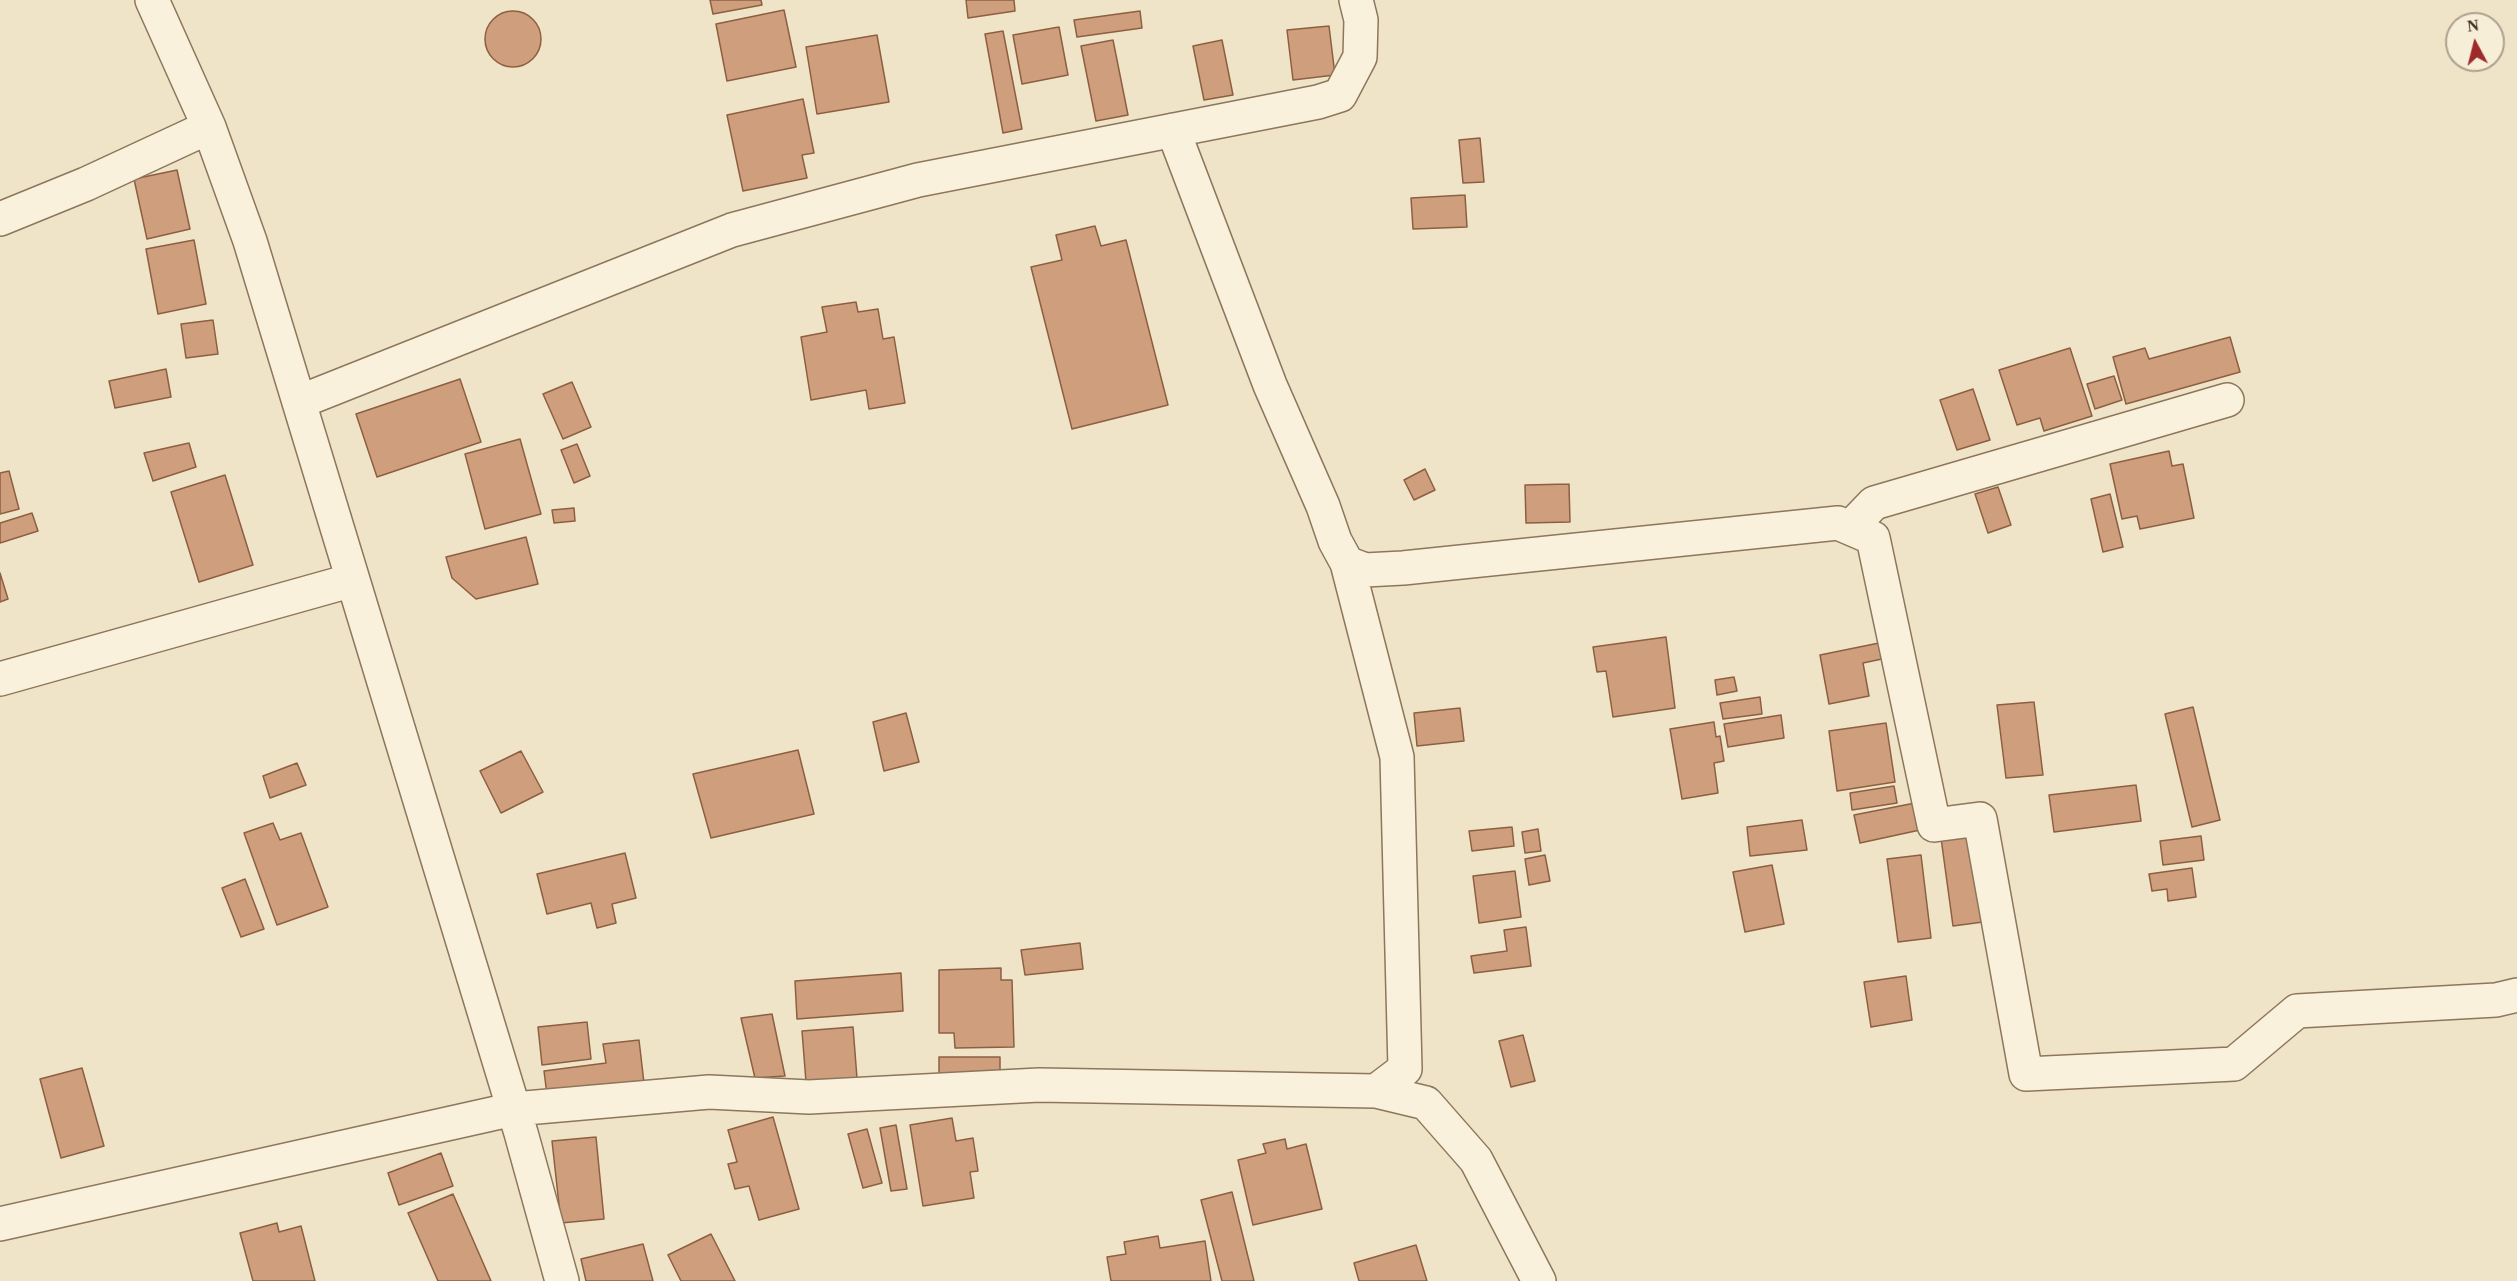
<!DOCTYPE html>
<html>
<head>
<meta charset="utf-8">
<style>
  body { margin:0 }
  #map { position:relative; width:2517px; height:1281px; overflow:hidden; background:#f0e4c8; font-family:"Times New Roman",serif }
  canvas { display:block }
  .north { position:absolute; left:2445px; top:12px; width:60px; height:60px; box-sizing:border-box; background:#f7eed8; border:2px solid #ada18e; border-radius:50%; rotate:353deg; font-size:16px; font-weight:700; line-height:24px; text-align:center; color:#3d2e20 }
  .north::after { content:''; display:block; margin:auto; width:21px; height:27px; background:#9e2a2b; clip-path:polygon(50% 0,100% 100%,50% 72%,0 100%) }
</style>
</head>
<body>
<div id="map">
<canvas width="2517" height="1281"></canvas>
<div class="north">N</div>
</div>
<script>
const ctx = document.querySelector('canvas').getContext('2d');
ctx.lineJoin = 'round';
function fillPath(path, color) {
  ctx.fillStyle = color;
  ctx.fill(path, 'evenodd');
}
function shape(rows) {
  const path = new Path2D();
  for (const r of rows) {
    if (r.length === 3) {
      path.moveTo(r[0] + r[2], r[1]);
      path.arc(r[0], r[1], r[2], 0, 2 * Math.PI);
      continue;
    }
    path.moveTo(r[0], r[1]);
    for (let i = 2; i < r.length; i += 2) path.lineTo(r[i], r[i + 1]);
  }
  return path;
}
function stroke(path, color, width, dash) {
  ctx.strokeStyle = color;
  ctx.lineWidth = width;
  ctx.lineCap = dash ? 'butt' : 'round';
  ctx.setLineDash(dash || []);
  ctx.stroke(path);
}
const building = shape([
  [710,0,761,0,762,5,713,14,710,0],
  [966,0,1014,0,1015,11,968,18,966,0],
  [784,10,796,67,727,81,716,24,784,10],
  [1140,11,1142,28,1077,37,1074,20,1140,11],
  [513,39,28],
  [1329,26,1335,75,1293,80,1287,30,1329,26],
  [1059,27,1068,75,1022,84,1013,35,1059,27],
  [1003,31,1022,129,1003,133,985,34,1003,31],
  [877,35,889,102,817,114,806,47,877,35],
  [1113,40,1128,115,1096,121,1081,46,1113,40],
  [1222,40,1233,95,1204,100,1193,46,1222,40],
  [803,99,814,153,802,155,807,178,743,191,727,115,803,99],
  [1480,138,1484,182,1463,183,1459,140,1480,138],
  [177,170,190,229,147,239,134,179,177,170],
  [1465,195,1467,227,1413,229,1411,198,1465,195],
  [1095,226,1101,246,1126,240,1168,405,1072,429,1031,267,1062,260,1056,235,1095,226],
  [194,240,206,304,158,314,146,249,194,240],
  [856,302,858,312,878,309,883,339,894,337,905,403,869,409,866,390,811,400,801,337,827,332,822,307,856,302],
  [213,320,218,354,186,358,181,324,213,320],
  [2230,337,2240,372,2126,404,2113,357,2145,348,2149,359,2230,337],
  [2070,348,2092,416,2044,431,2040,418,2017,425,1999,370,2070,348],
  [166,369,171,397,115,408,109,381,166,369],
  [2114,376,2122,400,2095,409,2087,384,2114,376],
  [460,379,481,442,377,477,356,414,460,379],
  [572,382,591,427,563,439,543,394,572,382],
  [1973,389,1990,440,1957,450,1940,400,1973,389],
  [520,439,541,514,485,529,465,454,520,439],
  [189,443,196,467,153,481,144,453,189,443],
  [577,444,590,476,574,483,561,450,577,444],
  [2169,451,2172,466,2183,464,2194,518,2140,529,2137,516,2122,519,2110,464,2169,451],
  [1425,469,1435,490,1414,500,1404,480,1425,469],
  [9,471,19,509,0,514,0,473,9,471],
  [225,475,253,565,199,582,171,492,225,475],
  [1569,484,1570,522,1526,523,1525,485,1569,484],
  [1998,487,2011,525,1988,533,1975,494,1998,487],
  [2110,494,2123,547,2103,552,2091,499,2110,494],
  [574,508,575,521,554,523,552,510,574,508],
  [32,513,38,531,0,543,0,523,32,513],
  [526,537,538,584,476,599,452,578,446,557,526,537],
  [0,573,8,599,0,602,0,573],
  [1666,637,1675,708,1613,717,1606,671,1597,672,1593,647,1666,637],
  [1879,643,1882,659,1863,663,1869,696,1829,704,1820,655,1879,643],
  [1734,677,1737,691,1717,695,1715,680,1734,677],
  [1760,697,1762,714,1723,719,1720,703,1760,697],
  [2034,702,2043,775,2006,778,1997,705,2034,702],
  [2193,707,2220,820,2192,827,2165,714,2193,707],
  [1460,708,1464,741,1417,746,1414,713,1460,708],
  [906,713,919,762,884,771,873,722,906,713],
  [1781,715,1784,738,1728,747,1724,724,1781,715],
  [1714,722,1716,737,1720,736,1724,761,1714,763,1718,793,1682,799,1670,729,1714,722],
  [1886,723,1895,782,1837,791,1829,731,1886,723],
  [798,750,814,814,711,838,693,774,798,750],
  [521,751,543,792,501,813,480,771,521,751],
  [297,763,306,785,270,798,263,776,297,763],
  [2136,785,2141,821,2054,832,2049,795,2136,785],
  [1894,786,1897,803,1852,810,1850,793,1894,786],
  [1915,803,1920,830,1860,843,1854,815,1915,803],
  [1802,820,1807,850,1750,856,1747,827,1802,820],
  [273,823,280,840,301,833,328,907,277,925,244,833,273,823],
  [1512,827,1514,846,1472,851,1469,831,1512,827],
  [1538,829,1541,851,1525,853,1522,832,1538,829],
  [1970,835,1983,922,1953,926,1941,838,1970,835],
  [2201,836,2204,860,2163,865,2160,841,2201,836],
  [625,853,636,898,612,904,616,923,597,928,591,903,547,914,537,874,625,853],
  [1545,855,1550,881,1529,885,1525,859,1545,855],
  [1921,855,1931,938,1898,942,1887,859,1921,855],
  [1772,865,1784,924,1745,932,1733,872,1772,865],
  [2192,868,2196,897,2168,901,2167,889,2152,891,2149,874,2192,868],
  [1515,871,1521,917,1479,923,1473,876,1515,871],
  [245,879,264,929,241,937,222,888,245,879],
  [1526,927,1531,966,1474,973,1471,956,1507,951,1504,930,1526,927],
  [1080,943,1083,969,1025,975,1021,950,1080,943],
  [1001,968,1001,980,1012,980,1014,1047,955,1048,954,1033,939,1033,939,970,1001,968],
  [901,973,903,1011,797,1019,795,981,901,973],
  [1906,976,1912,1020,1871,1027,1864,982,1906,976],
  [772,1014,785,1076,755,1078,741,1018,772,1014],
  [587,1022,591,1059,542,1065,538,1027,587,1022],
  [853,1027,857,1078,806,1082,802,1031,853,1027],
  [1523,1035,1535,1081,1511,1087,1499,1041,1523,1035],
  [639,1040,644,1083,547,1095,544,1071,606,1063,603,1044,639,1040],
  [939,1057,1000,1057,1000,1081,939,1081,939,1057],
  [82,1068,104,1146,61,1158,40,1079,82,1068],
  [773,1117,799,1209,759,1220,749,1186,735,1189,728,1164,737,1162,728,1130,773,1117],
  [952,1118,956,1141,973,1138,978,1171,970,1172,974,1198,923,1206,910,1125,952,1118],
  [896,1125,907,1189,891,1191,880,1128,896,1125],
  [867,1129,882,1183,863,1188,848,1134,867,1129],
  [596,1137,604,1219,561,1223,552,1141,596,1137],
  [1285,1139,1287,1149,1306,1144,1322,1209,1253,1225,1238,1160,1266,1153,1263,1144,1285,1139],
  [441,1153,453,1186,399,1205,388,1173,441,1153],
  [1232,1192,1254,1281,1222,1281,1201,1200,1232,1192],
  [453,1194,491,1281,438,1281,408,1213,453,1194],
  [277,1223,279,1232,301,1226,315,1281,253,1281,240,1233,277,1223],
  [711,1234,735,1281,681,1281,668,1255,711,1234],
  [1158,1236,1160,1248,1205,1241,1211,1281,1111,1281,1107,1257,1126,1254,1124,1242,1158,1236],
  [643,1244,653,1281,586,1281,581,1259,643,1244],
  [1416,1245,1427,1281,1359,1281,1354,1263,1416,1245]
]);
fillPath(building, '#cf9f7d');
stroke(building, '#8d5f41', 1.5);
const minor = shape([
  [152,0,209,127,250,241,521,1133,562,1281],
  [1173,130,1270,385,1323,506,1335,541,1347,563,1365,570,1403,568,1838,523,1873,538,1934,825,1980,819,2026,1074,2234,1064,2297,1011,2496,1000,2517,995],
  [0,219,86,184,209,127],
  [299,402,732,230,918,180,1318,102,1340,95,1360,57,1361,20,1356,0],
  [1850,528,1874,503,2227,400],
  [1347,563,1397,757,1405,1069,1376,1091],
  [0,679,353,580],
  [0,1224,514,1109,709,1092,809,1097,1039,1085,1376,1091,1426,1103,1476,1160,1539,1281]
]);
stroke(minor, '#8d765c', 36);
stroke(minor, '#faf1dc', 33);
</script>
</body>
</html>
